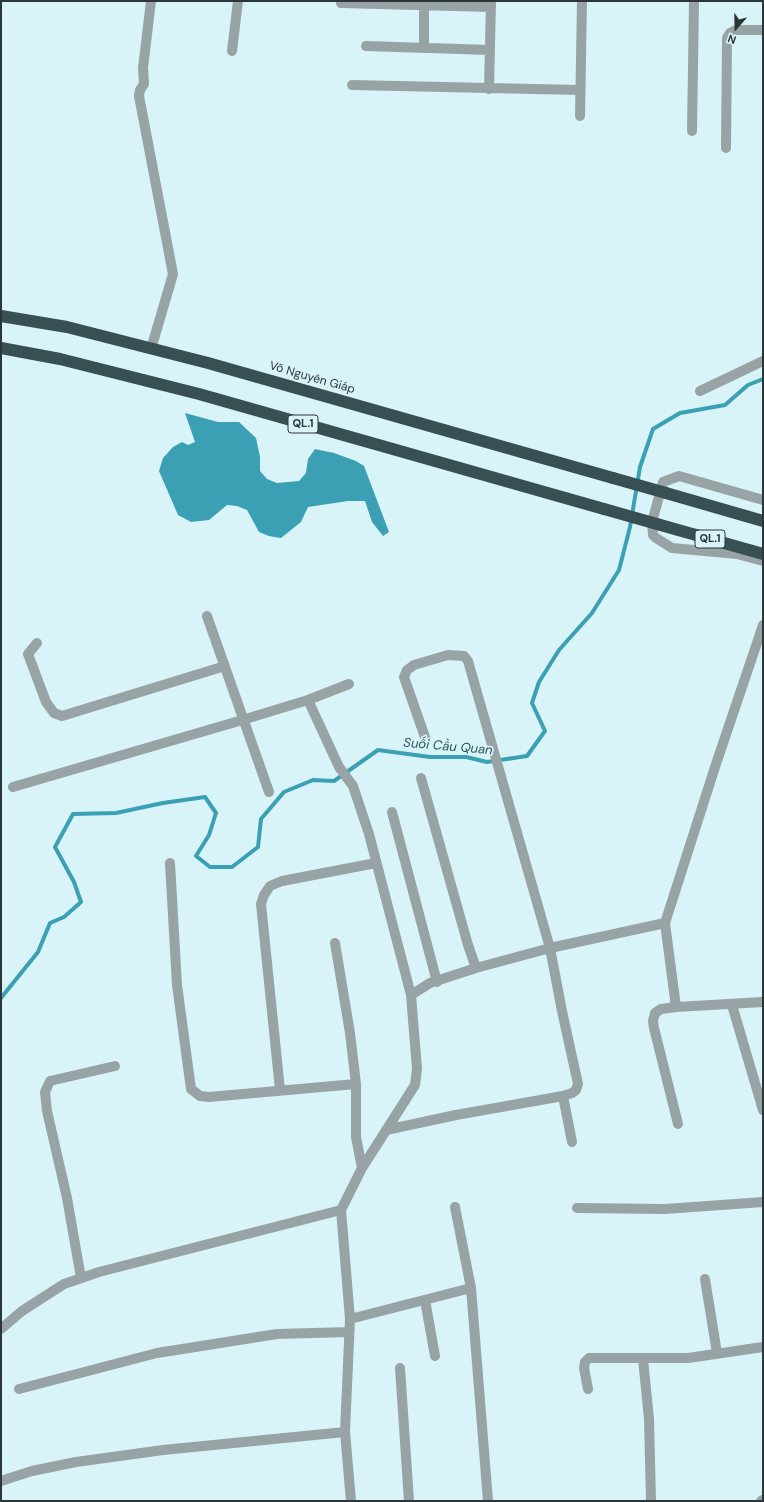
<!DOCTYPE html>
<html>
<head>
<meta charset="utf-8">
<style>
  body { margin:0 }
  #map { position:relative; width:764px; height:1502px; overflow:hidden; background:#d9f4f9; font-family:"DM Sans",sans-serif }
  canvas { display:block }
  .frame { position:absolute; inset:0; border:2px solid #2c3638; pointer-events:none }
  .north { position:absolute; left:716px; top:8px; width:40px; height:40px; -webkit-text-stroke:3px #d9f4f9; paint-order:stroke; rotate:200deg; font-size:11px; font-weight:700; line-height:16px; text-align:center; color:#2c3638 }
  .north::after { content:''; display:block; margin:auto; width:14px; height:18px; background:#2c3638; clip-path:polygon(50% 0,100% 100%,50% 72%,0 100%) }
</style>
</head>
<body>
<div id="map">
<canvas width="764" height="1502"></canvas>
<div class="frame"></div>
<div class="north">N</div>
</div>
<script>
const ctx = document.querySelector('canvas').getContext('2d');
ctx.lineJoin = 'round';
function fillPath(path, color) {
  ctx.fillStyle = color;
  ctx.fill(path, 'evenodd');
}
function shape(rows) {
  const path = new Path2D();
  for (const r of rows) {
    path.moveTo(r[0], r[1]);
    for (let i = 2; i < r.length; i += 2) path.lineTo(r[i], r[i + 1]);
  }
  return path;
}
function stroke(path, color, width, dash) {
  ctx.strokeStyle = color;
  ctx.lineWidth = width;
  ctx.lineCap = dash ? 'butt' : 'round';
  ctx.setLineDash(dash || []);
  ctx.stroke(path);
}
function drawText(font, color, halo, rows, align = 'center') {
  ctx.font = font + ' "DM Sans",sans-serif';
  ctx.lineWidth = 3.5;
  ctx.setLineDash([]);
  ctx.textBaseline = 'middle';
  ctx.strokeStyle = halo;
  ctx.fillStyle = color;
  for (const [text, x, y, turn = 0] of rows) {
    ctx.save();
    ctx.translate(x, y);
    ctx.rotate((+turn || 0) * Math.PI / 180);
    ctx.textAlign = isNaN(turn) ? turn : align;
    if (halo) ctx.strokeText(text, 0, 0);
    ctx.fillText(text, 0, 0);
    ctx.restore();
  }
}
fillPath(shape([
  [185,413,218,422,239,422,256,438,260,457,260,471,267,479,277,483,299,481,306,473,308,459,315,449,334,453,356,461,364,466,389,532,383,536,372,522,365,501,348,501,308,507,301,522,281,538,269,536,259,532,247,510,237,506,227,505,209,520,191,522,178,515,159,471,163,458,173,447,182,442,188,445,195,442]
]), '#3ba0b3');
stroke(shape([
  [1,998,38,952,50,923,64,917,81,902,74,882,55,847,73,814,116,813,163,803,205,797,216,813,209,835,196,856,210,867,232,867,258,847,261,819,284,792,313,780,334,781,378,750,430,757,466,757,487,762,527,756,545,731,532,703,539,682,559,650,592,613,619,570,630,527,640,467,653,429,680,413,725,405,748,385,763,379]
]), '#3ba0b3', 4);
stroke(shape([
  [341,3,491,7],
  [424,5,424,48],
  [366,46,490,50],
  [232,51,238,1],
  [352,85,580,90],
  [489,89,491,1],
  [580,116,582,1],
  [692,131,694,1],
  [726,148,727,38,730,33,736,30,763,30],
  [151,349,173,274,139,96,140,90,144,84,143,68,151,1],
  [700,391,763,361],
  [763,500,679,476,663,482,652,522,653,535,656,538,672,548,737,554,763,561],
  [207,616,269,792],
  [37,643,28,654,46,702,54,713,62,716,225,666],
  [308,700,339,767,353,786,369,834,411,995],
  [426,740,404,677,407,670,414,665,448,655,464,656,468,661,550,948,562,1011,578,1084,576,1090,572,1093,563,1096],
  [421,778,468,945,476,968],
  [13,787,239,721,308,700,349,684],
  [392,812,437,982],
  [170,863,177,985,191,1089,200,1096,209,1097,356,1084],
  [665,923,676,1007],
  [335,943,350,1033,356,1084,356,1137,362,1168],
  [732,1005,763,1110],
  [280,1090,261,904,264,895,270,886,282,881,376,863],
  [678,1124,654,1028,653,1021,655,1013,661,1009,676,1007,763,1002],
  [386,1130,456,1115,563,1096,572,1142],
  [455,1207,471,1288,488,1501],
  [577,1208,665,1209,763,1202],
  [81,1278,67,1198,47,1111,45,1092,50,1081,115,1066],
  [705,1279,717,1353],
  [425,1300,435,1356],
  [350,1319,471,1288],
  [1,1329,22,1311,64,1284,99,1272,341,1210],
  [643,1359,649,1419,651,1501],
  [400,1368,409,1501],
  [19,1389,157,1353,277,1334,349,1332],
  [588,1389,584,1368,585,1362,589,1358,688,1358,763,1347],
  [1,1481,32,1471,76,1462,163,1450,345,1432],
  [351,1501,345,1432,350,1319,341,1210,362,1168,415,1085,417,1069,411,995,430,983,476,968,550,948,665,923,716,764,763,625],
  [761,1501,763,1500]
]), '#98a3a5', 10);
stroke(shape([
  [1,316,67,327,208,363,613,478],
  [1,348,60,359,199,394,604,509],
  [666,493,763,521],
  [657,524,763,554]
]), '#384f54', 12);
stroke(shape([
  [613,478,666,493],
  [604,509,657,524]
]), '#384f54', 12);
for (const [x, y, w] of [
  [303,424,30],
  [710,539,30]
]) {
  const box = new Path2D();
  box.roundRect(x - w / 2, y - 9, w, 18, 3);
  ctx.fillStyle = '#d9f4f9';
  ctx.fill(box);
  stroke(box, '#2c3638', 1);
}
drawText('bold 11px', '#2c3638', null, [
  ["QL.1",303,424],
  ["QL.1",710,539]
]);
drawText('12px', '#2c3638', '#d9f4f9', [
  ["Võ Nguyên Giáp",312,378,16]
]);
drawText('italic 13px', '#27525b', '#d9f4f9', [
  ["Suối Cầu Quan",448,747,5]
]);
</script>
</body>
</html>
